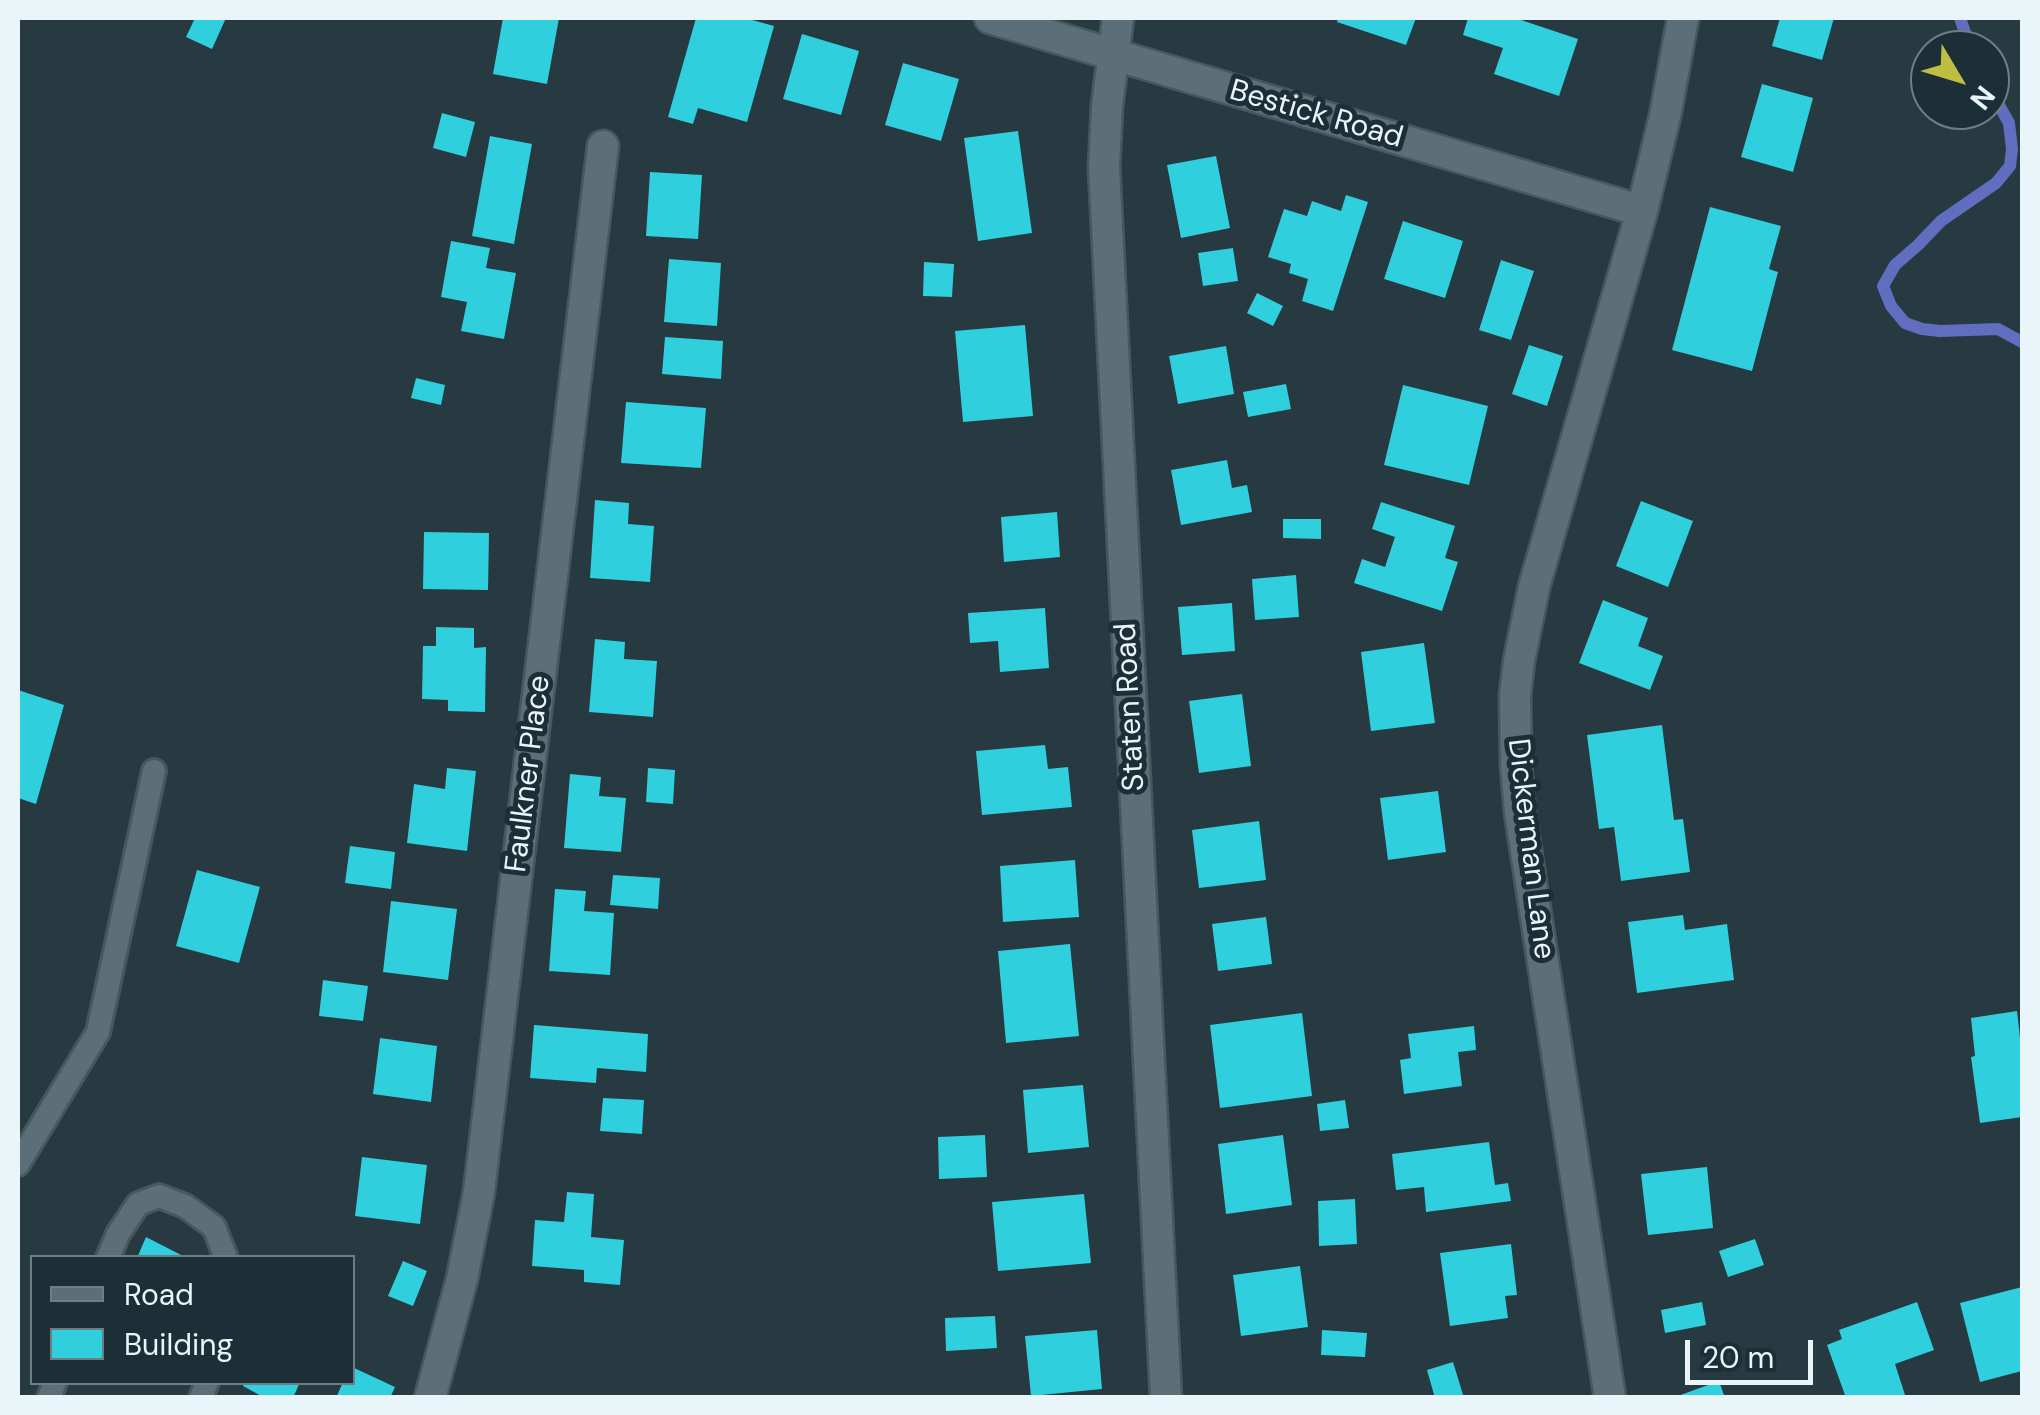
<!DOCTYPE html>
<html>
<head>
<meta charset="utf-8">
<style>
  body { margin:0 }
  #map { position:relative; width:2040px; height:1415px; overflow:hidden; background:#273941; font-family:"DM Sans",sans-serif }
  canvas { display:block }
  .frame { position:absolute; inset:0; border:20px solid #eaf5fa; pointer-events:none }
  .legend { position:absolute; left:30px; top:1255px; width:325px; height:130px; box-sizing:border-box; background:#1d2f36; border:2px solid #6f7e84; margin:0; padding:12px 18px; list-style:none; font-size:30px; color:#eaf5fa }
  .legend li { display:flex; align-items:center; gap:20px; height:50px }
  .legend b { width:50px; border:2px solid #6f7e84 }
  .north { position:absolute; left:1910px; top:30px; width:100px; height:100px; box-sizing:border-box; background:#1d2f36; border:2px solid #6f7e84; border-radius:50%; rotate:128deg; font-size:28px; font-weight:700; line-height:40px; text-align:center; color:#eaf5fa }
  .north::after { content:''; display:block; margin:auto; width:35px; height:45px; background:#bebf42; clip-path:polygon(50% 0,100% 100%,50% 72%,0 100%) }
  .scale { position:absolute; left:1685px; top:1340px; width:128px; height:45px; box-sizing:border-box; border:5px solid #eaf5fa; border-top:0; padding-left:12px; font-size:30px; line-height:35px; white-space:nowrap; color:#eaf5fa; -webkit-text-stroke:8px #1d2f36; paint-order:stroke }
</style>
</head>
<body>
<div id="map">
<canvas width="2040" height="1415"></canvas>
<div class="frame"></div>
<ul class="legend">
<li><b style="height:12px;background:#5c6e77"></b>Road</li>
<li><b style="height:28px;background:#2fcfde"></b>Building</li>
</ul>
<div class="north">N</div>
<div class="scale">20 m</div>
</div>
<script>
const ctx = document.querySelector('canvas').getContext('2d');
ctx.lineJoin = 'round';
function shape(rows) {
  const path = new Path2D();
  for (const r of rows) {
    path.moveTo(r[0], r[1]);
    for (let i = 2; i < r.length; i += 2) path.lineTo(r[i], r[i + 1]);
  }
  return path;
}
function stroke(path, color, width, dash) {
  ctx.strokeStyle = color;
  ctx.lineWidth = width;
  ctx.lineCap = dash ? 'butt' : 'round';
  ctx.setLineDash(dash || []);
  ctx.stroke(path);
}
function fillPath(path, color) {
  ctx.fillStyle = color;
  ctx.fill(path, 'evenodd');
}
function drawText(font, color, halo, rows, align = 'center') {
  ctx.font = font + ' "DM Sans",sans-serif';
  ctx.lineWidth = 10;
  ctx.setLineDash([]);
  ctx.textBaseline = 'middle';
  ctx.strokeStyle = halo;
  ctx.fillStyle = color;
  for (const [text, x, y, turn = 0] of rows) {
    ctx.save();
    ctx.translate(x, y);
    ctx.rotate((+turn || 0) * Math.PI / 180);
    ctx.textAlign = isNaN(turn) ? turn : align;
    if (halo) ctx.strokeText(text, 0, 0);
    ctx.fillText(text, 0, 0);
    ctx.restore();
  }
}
stroke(shape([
  [1960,18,1971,50],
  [1990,89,2009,123,2012,149,2010,166,1996,183,1941,221,1918,245,1895,265,1883,286,1891,306,1905,323,1922,329,1940,331,1998,329,2022,342]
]), '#616dbe', 12);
fillPath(shape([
  [195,18,226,18,212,49,186,37],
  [503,18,559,18,547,84,493,74],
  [696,18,745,18,774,26,747,122,698,108,693,124,668,117],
  [1338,18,1416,18,1406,45,1337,22],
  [1468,18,1515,18,1578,39,1559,96,1494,74,1503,48,1463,35],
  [1780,18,1834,18,1822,60,1772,46],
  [802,34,859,51,841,115,783,99],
  [903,63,959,79,941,141,885,125],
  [1762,84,1813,98,1793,172,1741,157],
  [442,113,475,122,466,157,433,148],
  [1018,131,1032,233,978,241,964,138],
  [490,136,532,144,514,244,472,236],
  [1216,156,1230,228,1181,238,1167,165],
  [650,172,702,175,698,239,646,236],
  [1346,195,1368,202,1333,311,1302,301,1308,279,1289,273,1291,264,1268,257,1284,209,1307,216,1312,201,1341,211],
  [1710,207,1781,226,1769,269,1778,272,1752,371,1672,350],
  [1403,221,1463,241,1445,298,1384,279],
  [451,241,490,248,486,268,516,273,504,339,461,331,467,302,441,297],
  [1233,248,1238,281,1203,286,1198,253],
  [669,259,721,263,717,326,664,322],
  [1501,260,1534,271,1511,340,1479,330],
  [924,262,954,264,952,297,923,296],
  [1257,293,1283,306,1273,326,1247,313],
  [1025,325,1033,416,963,422,955,331],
  [665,337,723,341,721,379,662,374],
  [1529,345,1563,356,1547,406,1512,394],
  [1226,346,1234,394,1178,404,1169,356],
  [416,378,445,385,441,405,411,398],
  [1286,384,1291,409,1248,417,1243,392],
  [1403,385,1488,406,1469,485,1384,465],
  [626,402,706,408,701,468,621,463],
  [1227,460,1232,488,1247,485,1252,512,1181,525,1171,470],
  [595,500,629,503,628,524,654,526,650,582,590,578],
  [1641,501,1693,521,1668,587,1616,566],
  [1381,502,1455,526,1445,558,1458,562,1442,611,1354,583,1362,559,1385,567,1395,537,1372,529],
  [1057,512,1060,557,1004,562,1001,517],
  [1283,519,1321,519,1321,539,1283,538],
  [424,532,489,533,488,590,423,589],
  [1296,575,1299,617,1255,620,1252,579],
  [1603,600,1648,618,1638,646,1663,656,1650,690,1579,663],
  [1232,603,1235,651,1182,655,1178,607],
  [1045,608,1049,668,1000,672,998,641,970,643,968,613],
  [436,627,474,628,474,648,486,647,485,712,448,711,448,700,422,699,423,646,436,646],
  [595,639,625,642,624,659,657,661,653,717,589,712],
  [1424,643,1435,723,1371,731,1361,652],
  [18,690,64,705,36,804,18,798],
  [1242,694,1251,766,1199,773,1189,701],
  [1662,725,1674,820,1683,819,1690,872,1621,881,1614,827,1599,829,1587,735],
  [1045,745,1048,769,1068,767,1072,807,982,815,976,751],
  [447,768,476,771,467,851,407,843,414,784,445,789],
  [648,768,675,770,673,804,646,802],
  [570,774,601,777,599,796,626,798,621,852,564,848],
  [1438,791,1446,852,1388,860,1380,798],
  [1259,821,1266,880,1199,888,1192,830],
  [350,846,395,852,391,889,345,883],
  [1075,860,1079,917,1003,922,1000,866],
  [197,870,260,887,239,963,176,946],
  [613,875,660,878,658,909,610,905],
  [555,889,586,891,584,911,614,913,610,975,549,971],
  [391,901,457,909,448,980,383,972],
  [1683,915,1685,930,1727,924,1734,980,1637,993,1628,922],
  [1266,917,1272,964,1218,971,1212,924],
  [1070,944,1079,1036,1006,1043,998,951],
  [323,980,368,986,363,1021,319,1016],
  [2017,1011,2022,1055,2022,1117,1980,1123,1971,1057,1975,1056,1971,1018],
  [1302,1013,1312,1096,1220,1108,1210,1025],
  [534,1025,648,1034,646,1072,597,1068,596,1083,530,1078],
  [1474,1026,1476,1050,1458,1052,1462,1086,1404,1094,1400,1060,1411,1058,1408,1034],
  [380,1038,437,1046,431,1102,373,1094],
  [1083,1085,1089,1147,1028,1153,1023,1090],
  [603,1098,644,1100,642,1134,600,1131],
  [1345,1100,1349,1128,1320,1131,1317,1104],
  [985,1135,987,1177,939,1179,938,1137],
  [1283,1135,1292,1205,1226,1214,1218,1144],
  [1489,1142,1495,1185,1508,1183,1511,1201,1426,1212,1424,1187,1396,1190,1392,1154],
  [362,1157,427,1165,420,1224,355,1216],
  [1707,1167,1713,1228,1648,1235,1641,1174],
  [567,1192,594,1194,591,1237,624,1240,620,1285,584,1282,584,1270,532,1266,535,1220,564,1222],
  [1084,1194,1091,1263,998,1271,992,1202],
  [1355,1199,1357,1244,1319,1246,1318,1201],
  [146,1237,187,1258,137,1258],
  [1755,1239,1764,1265,1728,1277,1719,1251],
  [1511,1244,1517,1295,1505,1296,1508,1318,1450,1326,1440,1253],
  [403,1261,427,1271,413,1306,388,1296],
  [1300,1266,1308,1327,1241,1336,1233,1275],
  [2022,1287,2022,1371,1980,1382,1960,1303],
  [1702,1302,1706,1325,1665,1333,1661,1310],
  [1917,1302,1934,1350,1895,1364,1906,1398,1846,1398,1827,1345,1842,1339,1839,1330],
  [995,1316,997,1348,946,1351,945,1318],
  [1097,1330,1102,1389,1031,1396,1025,1336],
  [1322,1330,1367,1333,1365,1357,1321,1355],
  [1453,1362,1464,1398,1435,1398,1427,1370],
  [352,1367,395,1387,390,1398,336,1398,343,1382,352,1382],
  [1719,1381,1725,1398,1675,1398,1675,1397],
  [244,1382,300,1382,293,1398,265,1398,243,1386]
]), '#2fcfde');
const lane = shape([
  [18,1164,98,1032,154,771],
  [108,1258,118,1234,138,1204,159,1196,185,1206,214,1227,226,1258],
  [49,1398,55,1382],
  [201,1398,207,1382]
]);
const street = shape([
  [990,18,1642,211],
  [1118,18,1107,106,1104,167,1166,1398],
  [430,1398,462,1279,479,1192,603,146],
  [1610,1398,1520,812,1516,765,1515,695,1519,661,1534,587,1642,211,1665,116,1683,18]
]);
stroke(lane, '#48575e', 28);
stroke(street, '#48575e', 35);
stroke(lane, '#5c6e77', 22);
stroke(street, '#5c6e77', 30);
drawText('30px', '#eaf5fa', '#1d2f36', [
  ["Bestick Road",1316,115,16],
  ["Staten Road",1131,707,-93],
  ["Faulkner Place",529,774,-83],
  ["Dickerman Lane",1530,849,83]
]);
</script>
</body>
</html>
